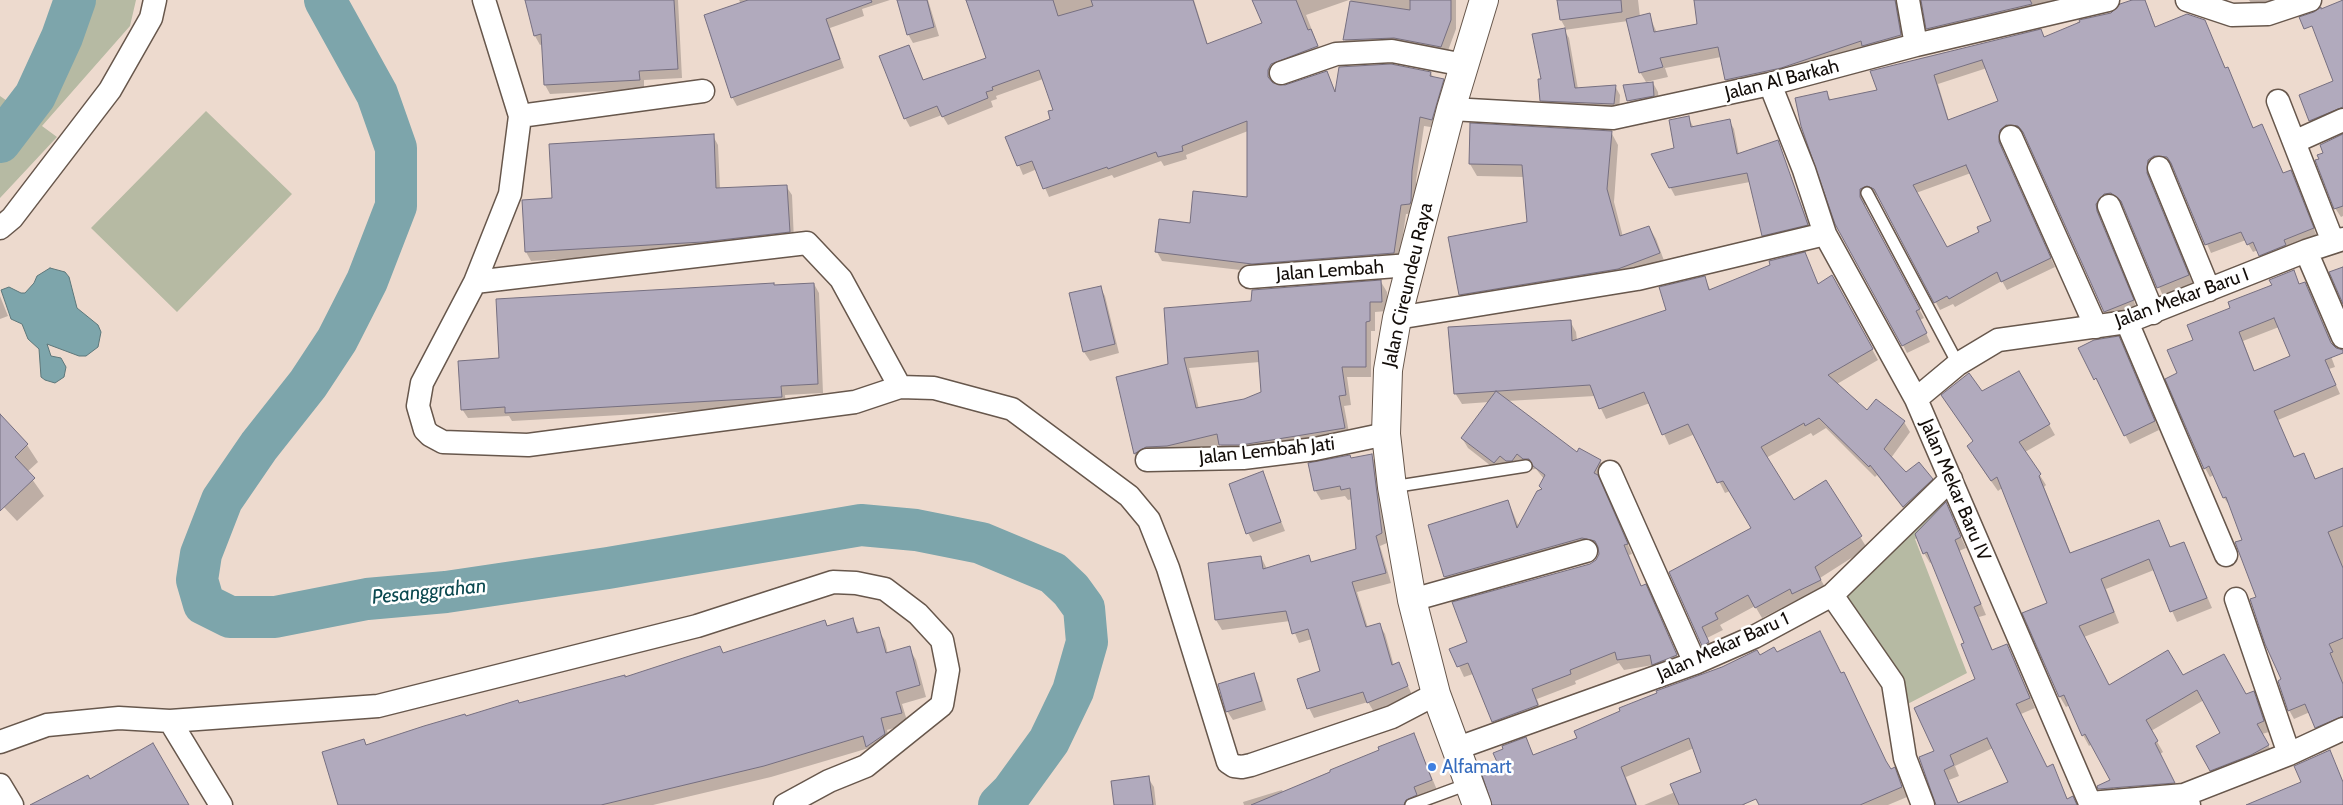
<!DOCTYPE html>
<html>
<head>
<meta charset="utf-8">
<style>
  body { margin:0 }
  canvas { display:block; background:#eddace }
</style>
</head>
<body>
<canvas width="2343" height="805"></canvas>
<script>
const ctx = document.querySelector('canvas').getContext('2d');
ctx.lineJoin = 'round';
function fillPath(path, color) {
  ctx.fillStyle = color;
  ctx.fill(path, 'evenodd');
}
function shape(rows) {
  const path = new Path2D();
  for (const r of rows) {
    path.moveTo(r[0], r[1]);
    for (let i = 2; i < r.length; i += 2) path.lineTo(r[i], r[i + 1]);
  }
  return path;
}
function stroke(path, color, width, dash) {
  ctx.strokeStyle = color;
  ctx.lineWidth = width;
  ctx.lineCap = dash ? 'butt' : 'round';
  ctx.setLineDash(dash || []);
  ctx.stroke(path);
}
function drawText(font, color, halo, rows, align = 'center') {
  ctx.font = font + ' Cabin,sans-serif';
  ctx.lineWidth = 5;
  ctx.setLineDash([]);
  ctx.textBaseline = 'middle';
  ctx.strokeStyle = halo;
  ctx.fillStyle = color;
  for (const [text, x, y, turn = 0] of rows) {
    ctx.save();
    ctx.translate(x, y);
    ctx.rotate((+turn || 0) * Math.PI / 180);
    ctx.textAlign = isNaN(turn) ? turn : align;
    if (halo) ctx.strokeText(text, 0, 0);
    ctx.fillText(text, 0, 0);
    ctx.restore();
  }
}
fillPath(shape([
  [75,0,136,0,130,26,42,126,57,137,0,198,0,96,23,112,35,96,62,37],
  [206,111,292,194,177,312,91,228],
  [1944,500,1953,516,1915,539,1967,673,1898,709,1835,602]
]), '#b6baa3');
const water = shape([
  [50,268,65,272,69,277,77,308,98,325,101,332,98,347,86,356,79,356,47,344,51,356,61,358,66,367,64,377,55,383,45,380,41,377,39,349,28,339,22,324,11,319,1,290,9,287,21,293,25,293,34,283,37,276,50,268]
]);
fillPath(water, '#7da5ab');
stroke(water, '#5d777a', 1);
fillPath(shape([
  [527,0,678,0,682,78,644,80,644,89,550,94,545,85,543,44,540,45,535,36],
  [739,0,890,0,862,9,864,16,830,28,844,68,737,106,732,97,741,4],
  [899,0,928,0,939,36,913,43,908,34],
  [979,0,1194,0,1208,45,1263,24,1254,0,1349,0,1306,15,1322,55,1273,79,1273,84,1279,87,1327,72,1336,93,1431,73,1433,77,1443,80,1448,88,1437,128,1424,126,1416,181,1416,210,1415,213,1406,214,1399,262,1258,272,1162,261,1157,252,1191,224,1248,199,1248,131,1186,155,1187,159,1164,166,1161,161,1114,178,1112,175,1049,197,1037,169,1023,175,1007,137,1052,120,1054,111,1043,79,996,96,997,99,991,101,993,107,948,125,942,115,910,127,905,118,908,46,924,81,988,58],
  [1351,0,1456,0,1456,29,1446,56,1350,49,1345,40],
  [1558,0,1638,0,1640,17,1649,15,1657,33,1699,25,1695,0,1905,0,1906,45,1732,90,1726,80,1721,57,1665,68,1668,77,1646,82,1640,72,1628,21,1564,30,1569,38,1578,89,1615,86,1620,95,1619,113,1547,110,1541,100,1542,80,1534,35,1566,29,1561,20],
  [1921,0,2061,0,2033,6,2036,14,1933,39,1928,29],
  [2135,0,2145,0,2156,28,2204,21,2226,69,2228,69,2232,77,2253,129,2262,126,2284,174,2290,172,2295,180,2317,237,2265,263,2258,250,2253,252,2246,240,2211,253,2174,168,2166,163,2150,175,2151,183,2193,284,2163,296,2124,206,2116,201,2100,213,2101,221,2137,309,2110,320,2024,134,2011,133,2002,144,2003,152,2055,267,2007,290,2002,281,1955,307,1953,304,1940,310,1879,197,1876,195,1869,194,1865,198,1865,206,1924,318,1920,320,1930,342,1907,353,1903,345,1826,92,1831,100,1878,90,2041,31,2045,38,2078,25,2077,22,2112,14],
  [1987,68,1999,102,1949,121,1938,84],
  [1971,173,1993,222,1981,233,1947,248,1916,193],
  [2249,0,2289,0,2255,10],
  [2343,2,2343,118,2316,129,2311,120,2335,82],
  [1653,83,1658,92,1659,105,1634,110,1624,86],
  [1688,117,1694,128,1729,120,1734,129,1739,155,1778,142,1812,233,1768,243,1763,235,1750,182,1675,196,1653,155,1676,149],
  [1611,132,1618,145,1614,202,1623,237,1649,227,1656,239,1666,266,1467,306,1460,294,1528,223,1524,177,1477,176,1470,164],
  [2343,135,2343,216,2341,217,2335,208,2320,160],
  [713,136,718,145,720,189,786,186,792,195,794,241,709,251,531,261,526,252,553,199],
  [1804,254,1819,285,1832,276,1878,360,1837,384,1867,412,1904,422,1910,432,1891,458,1906,474,1932,479,1938,490,1910,517,1877,475,1875,477,1826,428,1813,436,1811,433,1766,458,1793,502,1826,482,1867,548,1820,578,1827,591,1799,604,1797,600,1762,618,1755,606,1720,625,1723,630,1707,638,1715,653,1709,656,1671,573,1753,528,1730,491,1725,493,1695,434,1669,445,1650,403,1606,419,1595,396,1507,401,1577,454,1600,461,1606,471,1600,482,1632,554,1629,555,1642,587,1651,596,1682,666,1659,674,1653,665,1624,670,1619,663,1575,681,1576,684,1537,699,1543,716,1499,731,1473,674,1464,677,1451,649,1468,643,1597,561,1600,551,1589,548,1451,587,1445,577,1430,526,1508,501,1519,527,1543,490,1544,479,1536,469,1500,473,1468,448,1462,438,1489,402,1462,404,1455,393,1570,321,1576,332,1577,340,1668,310,1704,278,1711,291],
  [2293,272,2300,285,2305,284,2310,292,2331,341,2326,343,2335,367,2329,369,2340,394,2278,420,2294,458,2303,454,2316,480,2343,469,2343,726,2321,736,2310,712,2294,719,2289,710,2283,680,2258,597,2244,540,2230,506,2224,498,2214,475,2210,477,2205,468,2179,374,2195,340,2232,309],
  [2279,327,2292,356,2255,372,2243,341],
  [1381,282,1387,292,1387,311,1375,312,1375,331,1371,331,1371,377,1347,377,1351,405,1344,406,1350,438,1226,455,1221,445,1141,464,1135,454,1117,378,1169,365,1252,302],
  [1260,362,1262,393,1245,401,1199,409,1189,368],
  [814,284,819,293,823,393,785,395,786,406,512,421,509,416,468,418,462,409,775,287],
  [1100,287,1105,296,1119,353,1090,361,1084,352],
  [0,296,8,316,0,319],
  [2123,347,2159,430,2130,444,2080,348],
  [2019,372,2055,435,2025,452,2046,485,2044,487,2071,554,2159,522,2171,548,2184,543,2212,608,2177,622,2154,570,2106,589,2119,623,2084,637,2109,686,2183,677,2246,696,2253,693,2259,703,2269,732,2262,734,2274,756,2217,781,2198,747,2222,734,2204,700,2151,731,2163,752,2113,787,2113,789,2175,784,2180,793,2106,799,2099,787,2112,781,2092,744,2089,746,2083,735,2070,705,2066,707,2060,697,2049,604,2002,488,1998,491,1974,457,1974,442,1942,396,1982,393],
  [0,416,27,445,38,462,27,472,44,496,17,521,0,503],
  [1371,455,1377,465,1387,543,1380,546,1391,583,1357,592,1368,628,1379,624,1385,634,1394,666,1398,664,1413,697,1374,712,1368,702,1314,718,1309,708,1322,671,1312,639,1299,643,1290,621,1222,630,1216,620,1209,564,1261,557,1267,569,1308,557,1312,563,1357,550,1353,499,1348,500,1345,496,1321,500,1315,490,1352,459],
  [1262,473,1285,531,1253,542,1248,533],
  [1946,504,1966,548,1959,551,1986,615,1979,617,1993,651,2007,645,2012,655,2035,708,2021,714,2047,768,2052,766,2068,800,2076,805,1937,805,1935,751,1977,680,1966,643,1932,562,1930,563,1924,553,1916,534],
  [1993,748,2010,783,1959,804,1949,780,1959,776,1955,766],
  [853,620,860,634,878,629,885,641,888,654,909,648,916,660,926,697,902,704,908,724,887,730,891,746,874,759,869,748,771,777,653,805,338,805,364,740,367,746,466,717,723,654,825,621,828,627],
  [1777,654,1841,675,1844,673,1890,771,1894,769,1907,797,1888,805,1766,805,1734,745,1745,805,1644,805,1675,792,1703,772,1694,748,1626,777,1637,805,1493,805,1498,763,1526,739,1534,756,1578,739,1759,656],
  [1253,674,1258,683,1266,710,1233,720,1227,711],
  [1414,735,1437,790,1421,805,1244,805,1243,802,1282,790,1283,792],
  [1148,778,1154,787,1156,805,1115,805]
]), '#0003');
stroke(shape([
  [325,0,377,94,396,148,396,206,367,281,337,340,308,384,259,446,222,500,201,554,197,580,204,604,230,617,275,617,367,599,446,592,608,568,861,525,916,530,981,543,1053,573,1071,590,1084,608,1087,642,1073,691,1049,741,1012,792,999,805],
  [0,142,35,96,62,37,75,0]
]), '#7da5ab', 42);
const building = shape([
  [525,0,674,0,678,69,639,71,640,80,544,85,541,34,534,36,525,0],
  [748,0,871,0,872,2,826,19,840,59,731,98,704,15,748,0],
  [897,0,927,0,934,27,907,35,897,0],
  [966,0,1053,0,1058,16,1093,6,1091,0,1193,0,1207,44,1262,23,1252,0,1296,0,1308,30,1311,29,1318,46,1271,64,1268,70,1268,77,1273,83,1285,85,1327,71,1335,92,1339,67,1391,64,1431,72,1430,76,1444,79,1432,120,1420,117,1412,171,1411,201,1410,204,1401,205,1394,253,1252,264,1155,252,1159,219,1190,223,1193,191,1247,197,1247,121,1182,146,1183,151,1158,157,1156,152,1108,169,1107,167,1043,189,1032,161,1017,166,1005,137,1050,119,1048,111,1053,110,1039,70,992,87,993,90,986,92,988,98,942,117,937,106,904,119,879,56,909,45,923,80,986,58,966,0],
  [1410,0,1451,0,1451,20,1441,47,1394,38,1343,40,1350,1,1410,10,1410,0],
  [1557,0,1621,0,1622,12,1560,20,1557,0],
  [1694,0,1895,0,1901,35,1862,46,1861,41,1781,68,1725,80,1718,47,1660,58,1663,67,1639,73,1626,19,1650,13,1654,32,1697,24,1694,0],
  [1921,0,2030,0,2032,4,1926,29,1921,0],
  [2132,0,2145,0,2155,27,2187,14,2205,20,2225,68,2228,67,2253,128,2262,124,2283,173,2291,170,2314,228,2284,240,2286,245,2259,256,2253,242,2247,245,2241,232,2205,245,2171,163,2167,157,2154,156,2148,160,2147,173,2189,275,2157,288,2121,201,2111,193,2104,194,2096,204,2097,211,2134,300,2104,312,2023,132,2018,126,2006,125,2000,130,1999,142,2051,258,2001,282,1997,272,1949,299,1947,296,1934,303,1874,189,1867,186,1860,189,1860,197,1920,309,1916,311,1927,333,1902,346,1835,224,1801,126,1795,98,1827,91,1829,100,1877,90,1870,71,2041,29,2044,37,2080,22,2079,20,2111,13,2120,4,2132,0],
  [1982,60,1998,101,1948,120,1934,75,1982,60],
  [1966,165,1991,221,1977,227,1979,232,1947,247,1913,185,1966,165],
  [2343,0,2343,107,2309,121,2299,95,2333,81,2312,26,2304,29,2299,17,2314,12,2321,7,2321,9,2343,0],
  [1565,28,1575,88,1616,85,1614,104,1540,101,1538,79,1541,79,1532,34,1565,28],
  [1653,82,1654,96,1627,101,1623,85,1653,82],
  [1689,116,1691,127,1730,119,1737,154,1778,140,1808,225,1762,236,1747,173,1669,188,1651,154,1674,148,1669,120,1689,116],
  [1470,123,1612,131,1607,189,1620,236,1649,226,1660,253,1618,269,1459,295,1448,237,1527,222,1522,165,1469,164,1470,123],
  [714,134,716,188,787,185,790,232,703,242,525,252,522,200,552,198,549,144,714,134],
  [2343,134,2343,206,2334,209,2315,160,2319,159,2317,155,2323,153,2320,145,2343,134],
  [1805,252,1818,284,1832,275,1873,349,1828,375,1867,410,1876,399,1905,421,1884,449,1906,472,1919,462,1933,479,1903,507,1870,465,1869,467,1819,418,1805,426,1804,423,1761,447,1794,500,1826,480,1862,536,1815,567,1821,580,1792,594,1790,589,1755,608,1748,595,1715,613,1718,619,1702,627,1709,642,1702,646,1669,572,1751,528,1723,481,1717,483,1688,424,1662,435,1644,392,1599,409,1590,385,1454,394,1448,327,1571,320,1572,341,1666,310,1659,287,1705,276,1709,290,1770,265,1769,261,1805,252],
  [2343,267,2343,304,2329,272,2343,267],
  [2294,270,2299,284,2305,282,2331,343,2336,348,2343,350,2343,353,2325,360,2336,385,2274,411,2294,457,2304,453,2315,479,2343,468,2343,526,2328,532,2343,568,2343,638,2329,644,2333,652,2330,653,2343,684,2343,716,2315,728,2305,704,2288,711,2278,681,2281,679,2265,644,2250,599,2256,597,2235,542,2242,540,2226,497,2223,498,2209,466,2204,469,2165,379,2177,373,2167,350,2193,340,2187,325,2230,308,2228,302,2272,285,2269,280,2294,270],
  [2274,318,2290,356,2254,371,2239,332,2274,318],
  [1381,280,1382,302,1370,302,1370,321,1366,322,1366,367,1342,367,1346,395,1339,396,1345,428,1241,445,1219,445,1217,434,1167,446,1146,447,1134,454,1116,377,1168,364,1164,308,1251,301,1252,290,1381,280],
  [1258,351,1261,392,1244,399,1196,408,1184,358,1258,351],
  [774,283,774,285,814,283,818,384,781,386,782,397,505,413,505,407,461,410,458,361,499,358,496,299,774,283],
  [1101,286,1115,344,1083,352,1069,293,1101,286],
  [2119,336,2155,421,2124,436,2096,378,2094,380,2078,348,2094,340,2119,336],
  [2019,371,2050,424,2019,442,2041,474,2039,476,2070,553,2159,520,2170,547,2184,542,2207,598,2170,612,2149,559,2101,579,2114,612,2079,626,2109,685,2168,650,2183,675,2224,654,2246,694,2254,691,2264,721,2257,724,2269,745,2251,755,2210,771,2196,746,2220,733,2197,690,2146,720,2158,741,2155,743,2175,783,2098,789,2097,786,2110,780,2085,734,2082,736,2064,695,2059,697,2022,613,2047,603,1997,477,1991,481,1967,446,1973,441,1941,395,1969,373,1982,391,2019,371],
  [1496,391,1577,452,1579,448,1601,460,1594,473,1598,475,1628,544,1624,545,1641,586,1646,584,1677,655,1652,665,1650,655,1617,660,1615,652,1570,670,1571,674,1532,689,1538,705,1492,722,1468,663,1457,667,1449,649,1467,642,1452,602,1590,564,1596,560,1599,554,1598,547,1595,541,1582,538,1444,577,1428,525,1508,500,1517,528,1537,491,1542,489,1539,486,1545,475,1533,466,1529,459,1523,459,1517,454,1512,461,1506,461,1500,456,1494,463,1461,438,1496,391],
  [0,414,28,444,15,457,35,478,0,511,0,414],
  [1372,454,1382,533,1376,536,1386,573,1352,582,1366,627,1380,623,1392,665,1399,662,1408,686,1367,703,1363,692,1307,709,1297,679,1320,671,1308,629,1292,634,1286,611,1215,620,1208,563,1261,556,1263,569,1309,555,1311,562,1356,549,1350,488,1341,490,1340,486,1314,491,1308,463,1350,455,1351,458,1372,454],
  [1263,471,1281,522,1246,534,1229,484,1263,471],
  [1946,502,1961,537,1955,540,1981,604,1974,607,1992,650,2007,644,2030,698,2016,704,2047,767,2053,764,2067,799,2073,796,2077,805,1936,805,1919,757,1934,751,1914,708,1975,679,1961,644,1964,643,1927,552,1923,554,1915,534,1946,502],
  [1987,738,2008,782,1958,803,1944,770,1954,765,1950,755,1987,738],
  [853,618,857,633,879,627,886,653,910,646,920,685,896,692,902,713,881,718,885,734,866,747,863,736,764,766,601,805,338,805,322,752,364,739,366,745,424,726,465,714,466,716,518,700,519,703,625,675,625,677,720,646,723,653,825,620,827,626,853,618],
  [1820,631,1841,673,1844,672,1886,761,1891,769,1895,767,1902,787,1860,805,1759,805,1756,799,1742,805,1679,805,1670,784,1701,772,1689,738,1621,767,1636,805,1492,805,1480,769,1497,762,1493,753,1503,749,1502,746,1526,737,1533,755,1577,738,1574,731,1620,711,1619,708,1657,693,1656,691,1722,667,1757,650,1760,655,1774,647,1777,652,1820,631],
  [1254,673,1262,701,1226,712,1218,684,1254,673],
  [1414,733,1432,780,1414,787,1417,795,1406,800,1404,805,1251,805,1330,772,1330,770,1379,750,1378,747,1414,733],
  [153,743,189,805,30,805,88,775,90,779,153,743],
  [2330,750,2343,782,2343,805,2246,805,2301,782,2294,766,2330,750],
  [1149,776,1153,805,1114,805,1111,781,1149,776]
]);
fillPath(building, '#b1aabd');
stroke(building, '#766f80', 1);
const service = shape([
  [1867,193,1958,364],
  [1392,487,1526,466],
  [1411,805,1468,784]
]);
const minor = shape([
  [484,0,520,116,510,194,475,282,422,383,418,406,425,430,430,435,443,442,528,445,855,402,900,387,934,388,1012,409,1129,496,1149,520,1168,568,1228,762,1234,766,1242,767,1251,765,1392,717,1436,694],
  [1908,0,1916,45],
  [2187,0,2232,15,2268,14,2310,0],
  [1281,73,1336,54,1392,51,1464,65],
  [1770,84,1804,170,1825,234,1916,399,2090,803,2184,795,2189,805],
  [2278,101,2333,242],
  [1451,109,1613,118,1770,84,1916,45,2108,0],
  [520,116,703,91],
  [2011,137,2096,327],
  [2294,142,2343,120],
  [2159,168,2209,290],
  [2109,206,2153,313],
  [0,228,12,218,110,90,151,18,155,0],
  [2306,251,2343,337],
  [1250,277,1410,265],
  [475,282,807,243,841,279,900,387],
  [1397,318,1637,279,1825,234],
  [2127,322,2226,555],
  [1916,399,1958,364,1998,340,2127,322,2306,251,2343,239],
  [1147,460,1243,458,1315,449,1386,434],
  [1610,472,1695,663],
  [1832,595,1893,683,1905,758,1923,805],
  [2236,599,2289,754],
  [1412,600,1586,551],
  [170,721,221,805],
  [0,742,47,725,119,718,170,721,378,706,697,626,833,582,856,583,885,589,918,614,942,640,948,670,942,705,866,766,829,781,785,805],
  [1455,749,1695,663,1754,637,1832,595,1951,479],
  [0,785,12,805],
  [2184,795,2289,754,2343,729]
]);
const secondary = shape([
  [1477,805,1436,694,1412,600,1392,487,1386,434,1388,370,1397,318,1451,109,1484,0]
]);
stroke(service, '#67574c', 14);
stroke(minor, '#67574c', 25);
stroke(secondary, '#67574c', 30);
stroke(service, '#fff', 11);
stroke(minor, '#fff', 22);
stroke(secondary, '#fff', 28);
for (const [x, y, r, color] of [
  [1432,767,5,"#3f7fe0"]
]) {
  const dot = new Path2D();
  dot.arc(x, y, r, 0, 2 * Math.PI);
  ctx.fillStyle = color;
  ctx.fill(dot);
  stroke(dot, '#fff', 2);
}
drawText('19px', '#130d09', '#fff', [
  ["Jalan Al Barkah",1782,80,-14],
  ["Jalan Lembah",1330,271,-4],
  ["Jalan Cireundeu Raya",1408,285,-77],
  ["Jalan Mekar Baru I",2182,298,-20],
  ["Jalan Lembah Jati",1267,451,-6],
  ["Jalan Mekar Baru IV",1955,490,67],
  ["Jalan Mekar Baru 1",1723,647,-24]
]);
drawText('19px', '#366cbe', '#fff', [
  ["Alfamart",1442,767]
], 'left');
drawText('italic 20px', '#0b4950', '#fff', [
  ["Pesanggrahan",429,592,-6]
]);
</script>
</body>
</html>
